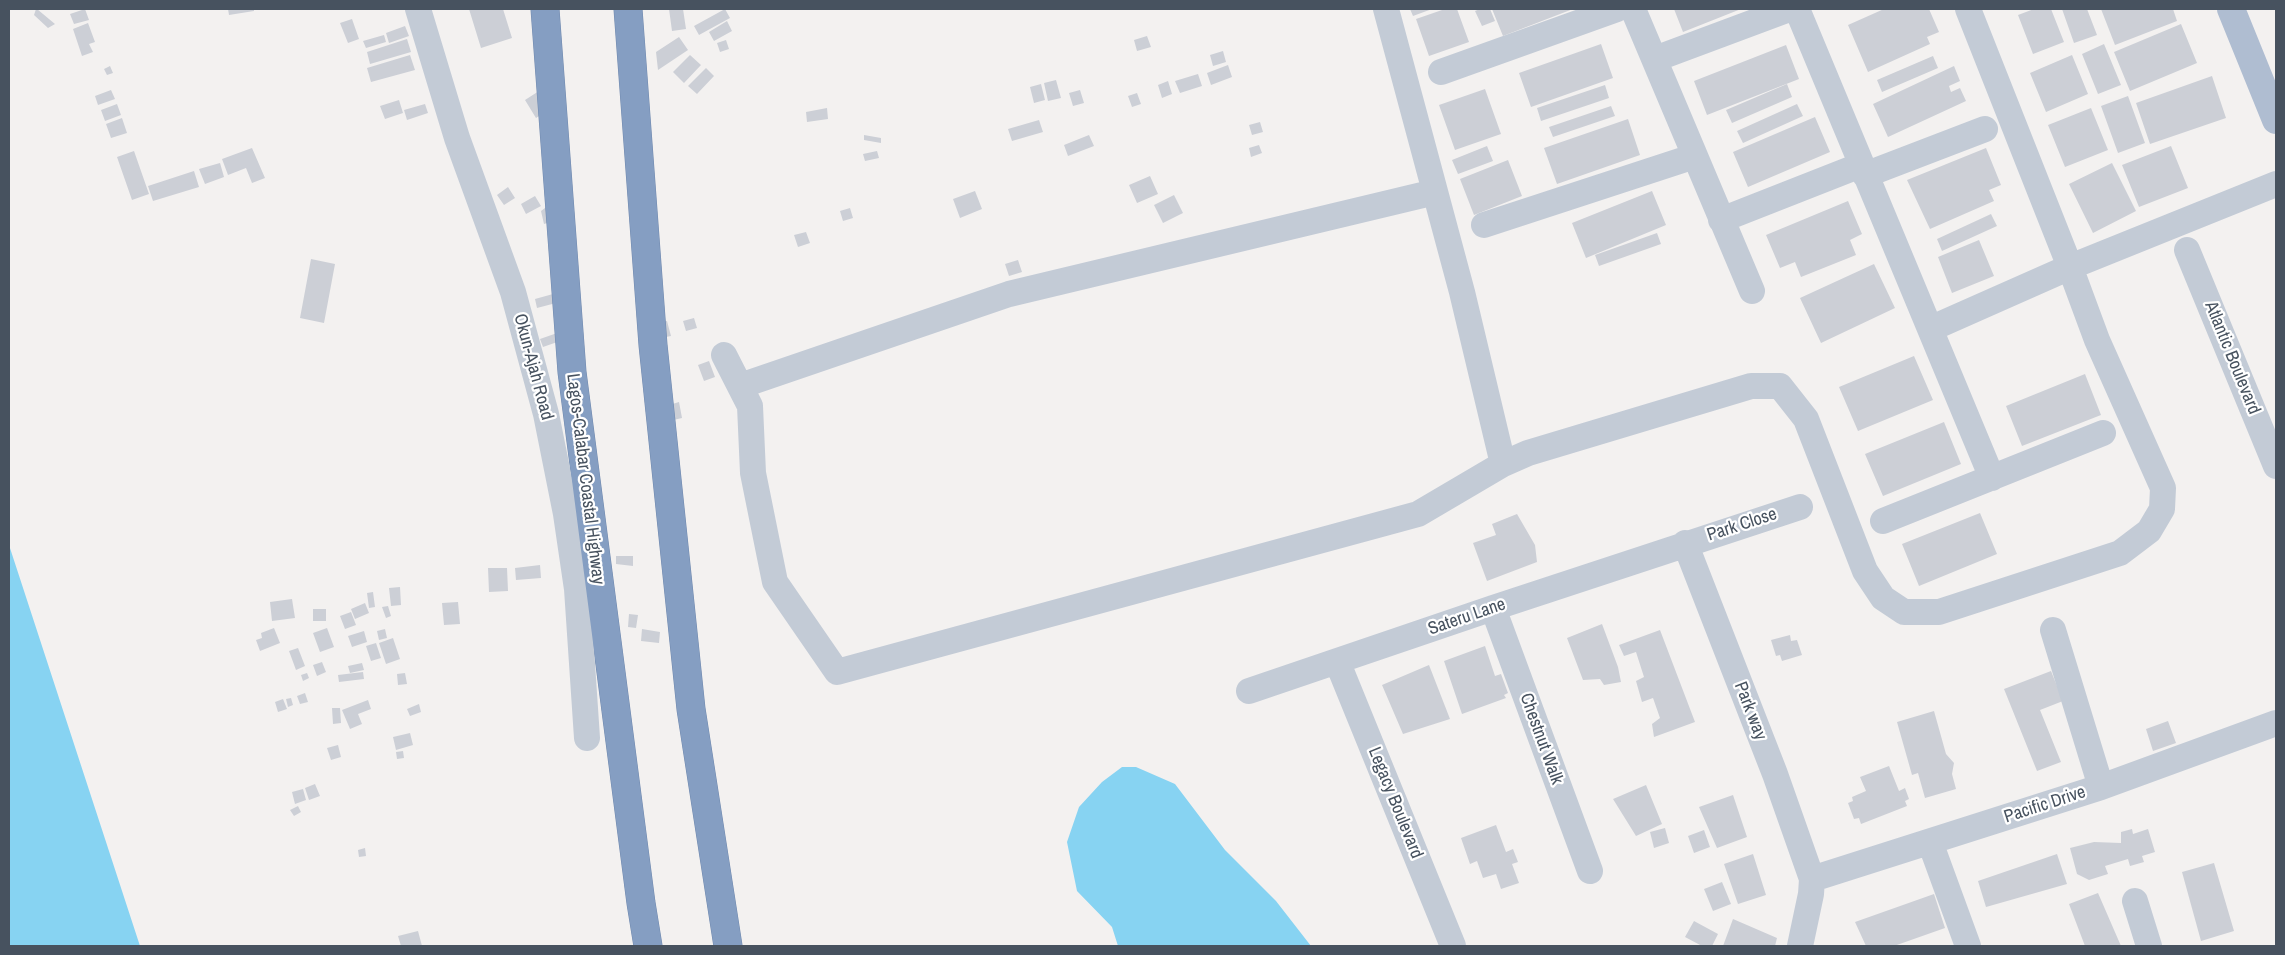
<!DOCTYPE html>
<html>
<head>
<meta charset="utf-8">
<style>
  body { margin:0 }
  #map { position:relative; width:2285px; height:955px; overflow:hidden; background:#f3f1f0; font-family:"Archivo Narrow",sans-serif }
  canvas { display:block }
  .frame { position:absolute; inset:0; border:10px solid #47525f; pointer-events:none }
</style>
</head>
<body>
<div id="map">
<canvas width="2285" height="955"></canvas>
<div class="frame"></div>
</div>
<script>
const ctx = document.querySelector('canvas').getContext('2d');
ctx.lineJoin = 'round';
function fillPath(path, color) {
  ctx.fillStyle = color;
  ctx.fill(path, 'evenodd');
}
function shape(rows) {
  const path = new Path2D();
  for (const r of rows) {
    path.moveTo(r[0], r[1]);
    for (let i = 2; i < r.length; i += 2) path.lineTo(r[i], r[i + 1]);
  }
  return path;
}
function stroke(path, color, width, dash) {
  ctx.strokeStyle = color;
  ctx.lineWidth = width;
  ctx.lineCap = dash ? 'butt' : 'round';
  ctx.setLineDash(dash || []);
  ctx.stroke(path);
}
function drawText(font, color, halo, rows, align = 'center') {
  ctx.font = font + ' "Archivo Narrow",sans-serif';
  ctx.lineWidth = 4.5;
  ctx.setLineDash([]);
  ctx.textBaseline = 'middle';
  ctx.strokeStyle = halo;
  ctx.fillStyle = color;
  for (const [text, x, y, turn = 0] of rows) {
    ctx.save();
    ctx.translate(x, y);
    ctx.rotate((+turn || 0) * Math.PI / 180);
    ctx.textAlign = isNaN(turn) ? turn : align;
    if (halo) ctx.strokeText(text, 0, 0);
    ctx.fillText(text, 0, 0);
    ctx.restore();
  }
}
fillPath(shape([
  [9,545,140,946,9,946],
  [1122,767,1136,767,1175,784,1225,850,1276,901,1311,946,1118,946,1112,927,1077,891,1067,842,1079,807,1102,782]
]), '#87d3f2');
fillPath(shape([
  [36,9,37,9,55,24,48,28,34,15],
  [85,9,89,20,74,24,70,14],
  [228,9,254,9,254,11,229,15],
  [469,9,503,9,512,38,481,48],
  [669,9,683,9,686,29,672,31],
  [725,9,730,18,699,35,694,26],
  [1410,9,1432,9,1413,16],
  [1445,9,1457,9,1469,42,1429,56,1416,19],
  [1480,9,1490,9,1495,21,1482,26,1475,11],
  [1492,9,1573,9,1503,36],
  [1674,9,1741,9,1683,32],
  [1884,9,1929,9,1939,32,1927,37,1930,44,1868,72,1848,25],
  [2034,9,2051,9,2064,42,2033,54,2018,15],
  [2062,9,2087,9,2097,35,2074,43],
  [2101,9,2173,9,2177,21,2115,45],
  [352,19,359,39,348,43,340,23],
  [727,21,732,31,714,41,709,32],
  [88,23,95,42,89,44,93,52,82,56,73,29],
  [2181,24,2197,63,2130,91,2114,52],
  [405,26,409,36,389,43,386,33],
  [384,35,386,42,366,48,363,41],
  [1147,36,1151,47,1137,51,1134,40],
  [679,37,688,50,658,70,656,52],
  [407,39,411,52,370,64,367,52],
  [726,40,729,49,720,52,717,43],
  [1601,44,1613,78,1531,107,1519,73],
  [2104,44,2121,85,2098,94,2082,54],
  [1786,45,1799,79,1707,115,1694,81],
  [1223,51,1226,62,1213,66,1210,55],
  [410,55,415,70,371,82,367,68],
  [690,55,701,65,684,83,673,72],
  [2072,55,2088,94,2046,112,2030,73],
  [1933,56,1938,68,1882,92,1877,80],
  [1228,65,1232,77,1211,85,1207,73],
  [110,66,113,73,107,75,104,69],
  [1954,66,1960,81,1949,86,1951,92,1960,88,1966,101,1888,137,1873,104],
  [706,68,714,76,697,94,688,86],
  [1198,74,1202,86,1180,93,1175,81],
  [2212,76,2226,118,2150,144,2136,103],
  [1056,80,1061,98,1048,101,1044,83],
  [1168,81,1172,94,1162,98,1158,85],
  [1041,84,1045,100,1034,103,1030,87],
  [1787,84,1792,97,1732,123,1726,110],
  [1605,85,1609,98,1541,121,1537,108],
  [1485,89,1501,134,1455,150,1439,105],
  [111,90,115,99,98,105,95,96],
  [1080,90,1084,103,1073,106,1069,93],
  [539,91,550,109,536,118,525,100],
  [1137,93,1141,104,1132,107,1128,96],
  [2128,96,2145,143,2118,153,2101,106],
  [399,100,403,113,385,119,380,106],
  [117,104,121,115,105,121,101,110],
  [425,104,428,113,407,120,404,110],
  [1797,104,1803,116,1743,143,1737,131],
  [1611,106,1615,116,1553,137,1549,127],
  [827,108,828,119,807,122,806,112],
  [2091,108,2108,150,2065,167,2048,125],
  [1815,117,1830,152,1748,187,1733,152],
  [122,118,127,133,111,138,106,124],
  [1628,119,1640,155,1557,184,1544,148],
  [1039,120,1043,132,1012,141,1008,129],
  [1260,122,1263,132,1252,135,1249,125],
  [864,135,881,138,881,143,864,140],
  [1089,135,1094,146,1068,156,1064,145],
  [1259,145,1262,153,1251,157,1249,148],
  [1487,146,1493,161,1458,174,1452,160],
  [2171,146,2188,188,2139,207,2122,165],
  [252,148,265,178,252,183,246,168,228,175,222,159],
  [1986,148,2001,185,1989,190,1994,201,1930,229,1907,180],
  [134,151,149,194,132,200,117,157],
  [877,151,879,158,865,161,863,154],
  [1508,160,1522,196,1474,215,1460,179],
  [220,163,224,177,205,184,199,169],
  [2112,163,2136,211,2093,233,2069,184],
  [194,171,199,187,153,201,148,186],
  [1150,176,1158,194,1137,203,1129,185],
  [508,187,515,198,504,205,497,195],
  [975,191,982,209,960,218,953,199],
  [1652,191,1666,225,1586,258,1572,223],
  [1174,195,1183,213,1163,223,1154,205],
  [535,196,541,206,526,214,521,204],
  [1848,201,1862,234,1850,240,1856,255,1801,277,1795,262,1780,268,1766,235],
  [549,205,554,221,544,224,541,211],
  [850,208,853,218,843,221,840,211],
  [1991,214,1997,226,1942,251,1937,239],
  [806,232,810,243,798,247,794,235],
  [1657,233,1661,244,1599,266,1595,255],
  [1979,240,1994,276,1952,293,1938,257],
  [311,259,335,264,324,323,300,318],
  [1018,260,1022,272,1009,276,1005,264],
  [1874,264,1895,308,1821,343,1800,298],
  [553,294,556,303,537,308,535,299],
  [694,318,697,328,686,331,683,321],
  [667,321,671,336,661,338,658,323],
  [560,332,563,340,543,347,540,339],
  [1914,356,1933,400,1858,431,1839,387],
  [709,361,715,377,704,381,698,365],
  [2085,374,2101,415,2022,446,2006,406],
  [679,402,682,418,669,421,666,406],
  [1944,422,1961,464,1883,496,1865,454],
  [1980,513,1997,554,1919,586,1902,544],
  [1517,514,1535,545,1537,562,1487,581,1473,543,1496,535,1492,524],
  [616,556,633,556,633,566,616,564],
  [540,565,541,578,516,580,515,568],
  [488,568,507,568,508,591,489,592],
  [400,587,401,605,391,606,389,588],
  [373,592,375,607,369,608,367,593],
  [292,599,295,618,272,621,270,602],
  [458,602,460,624,444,625,442,603],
  [365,603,369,613,355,619,351,609],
  [388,606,391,616,386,618,382,607],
  [313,609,326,609,326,621,313,621],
  [351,612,356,625,345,629,340,616],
  [629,614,638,615,636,628,628,627],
  [1602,624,1618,667,1621,682,1604,685,1600,679,1583,680,1567,638],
  [274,628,280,643,260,651,256,640,262,638,261,633],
  [327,628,334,647,320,652,313,633],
  [385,629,387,638,379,640,377,631],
  [642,629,660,632,659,643,641,641],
  [1660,630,1695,722,1654,737,1652,724,1660,718,1653,698,1642,702,1636,681,1644,677,1636,652,1624,656,1619,645],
  [364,631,367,642,352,647,348,636],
  [1790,635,1791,641,1797,640,1802,655,1782,661,1780,655,1776,656,1771,640],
  [393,638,400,659,386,664,379,643],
  [376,643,381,658,371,661,366,646],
  [1485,646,1495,676,1501,674,1508,693,1504,695,1506,698,1462,714,1444,661],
  [298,648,305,666,296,670,289,651],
  [322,662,326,672,317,676,313,665],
  [362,663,364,670,350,673,348,666],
  [1429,665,1450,719,1403,734,1382,685],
  [2051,671,2063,701,2040,710,2061,762,2037,771,2004,689],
  [363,672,364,679,339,682,338,675],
  [307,673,309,678,303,681,301,675],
  [405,673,407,684,398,685,397,674],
  [305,693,308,702,300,704,297,696],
  [291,698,293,705,288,707,286,699],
  [283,699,287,709,278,712,275,702],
  [368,700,371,709,358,714,362,724,350,729,342,710],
  [419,704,421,712,410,716,407,709],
  [332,708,340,708,341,723,333,724],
  [1934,711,1946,754,1954,763,1952,774,1956,789,1925,798,1918,773,1912,775,1897,722],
  [2168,721,2176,743,2153,751,2146,729],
  [410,733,413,745,396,750,393,737],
  [338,745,341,757,331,760,327,748],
  [403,751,404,758,397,759,396,752],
  [1889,766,1899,791,1905,788,1909,799,1905,801,1907,806,1861,824,1859,818,1854,819,1848,803,1853,801,1852,797,1866,791,1860,777],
  [315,784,320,796,309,800,305,788],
  [1646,785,1662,824,1636,836,1613,799],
  [303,789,306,800,295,804,292,792],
  [1733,795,1747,837,1717,848,1699,807],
  [298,806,301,812,294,816,290,810],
  [1496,825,1506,852,1513,849,1518,862,1512,864,1519,883,1501,889,1496,874,1483,878,1477,861,1470,864,1461,838],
  [1665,828,1669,843,1654,848,1650,832],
  [2132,829,2133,834,2148,829,2155,852,2142,856,2144,862,2130,866,2128,859,2105,866,2108,874,2089,880,2077,874,2070,848,2094,842,2121,843,2121,832],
  [1704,830,1710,847,1694,853,1688,836],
  [365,848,366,856,359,857,358,850],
  [1753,854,1766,895,1738,904,1724,864],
  [2057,854,2067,884,1986,907,1978,881],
  [2214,863,2234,931,2201,941,2182,872],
  [1722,882,1731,904,1713,911,1704,889],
  [2098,893,2121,946,2085,946,2069,904],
  [1934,894,1945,928,1894,946,1866,946,1855,922],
  [1733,919,1777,938,1775,946,1723,946],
  [1694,921,1718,934,1712,946,1702,946,1685,937],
  [418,931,422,946,401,946,398,936]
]), '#cccfd6');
const highway = shape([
  [545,9,572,372,641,903,648,946],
  [628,9,653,345,691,709,728,946]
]);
stroke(highway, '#7089ae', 29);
stroke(shape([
  [418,9,457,138,513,292,546,414,566,514,577,589,587,738],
  [1386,9,1462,292,1503,464],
  [1633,9,1752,291],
  [1797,9,1992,478],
  [1655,59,1789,9],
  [1441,72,1617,9],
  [1865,175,1985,129],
  [1721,220,1861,165],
  [1484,225,1695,156],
  [2187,250,2276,466],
  [1930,329,2070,267,2276,184],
  [724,355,750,406,753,473,775,582,837,672,1418,514,1503,464,1528,453,1751,386,1780,386,1806,419,1865,571,1883,598,1904,612,1939,612,2120,553,2149,531,2162,509,2163,488,2097,340,2070,267,1968,9],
  [740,386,1009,294,1435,192],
  [1883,521,2103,433],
  [1685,543,1775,774,1812,879,1811,894,1800,946],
  [1493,608,1590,871],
  [2053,630,2101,787],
  [1337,661,1453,946],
  [1249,691,1493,608,1800,507],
  [1930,842,1968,946],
  [1812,879,2101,787,2276,723],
  [2135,901,2149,946]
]), '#c3cbd6', 26);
stroke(shape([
  [2231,9,2276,120]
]), '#afbdd1', 28);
stroke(highway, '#859ec2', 28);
drawText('18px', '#47525f', '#fff', [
  ["Atlantic Boulevard",2232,358,68],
  ["Okun-Ajah Road",533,367,75],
  ["Lagos-Calabar Coastal Highway",585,479,83],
  ["Park Close",1742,525,-18],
  ["Sateru Lane",1467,617,-19],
  ["Park way",1750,711,69],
  ["Chestnut Walk",1541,739,70],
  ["Legacy Boulevard",1395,803,68],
  ["Pacific Drive",2045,805,-18]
]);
</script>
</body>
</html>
